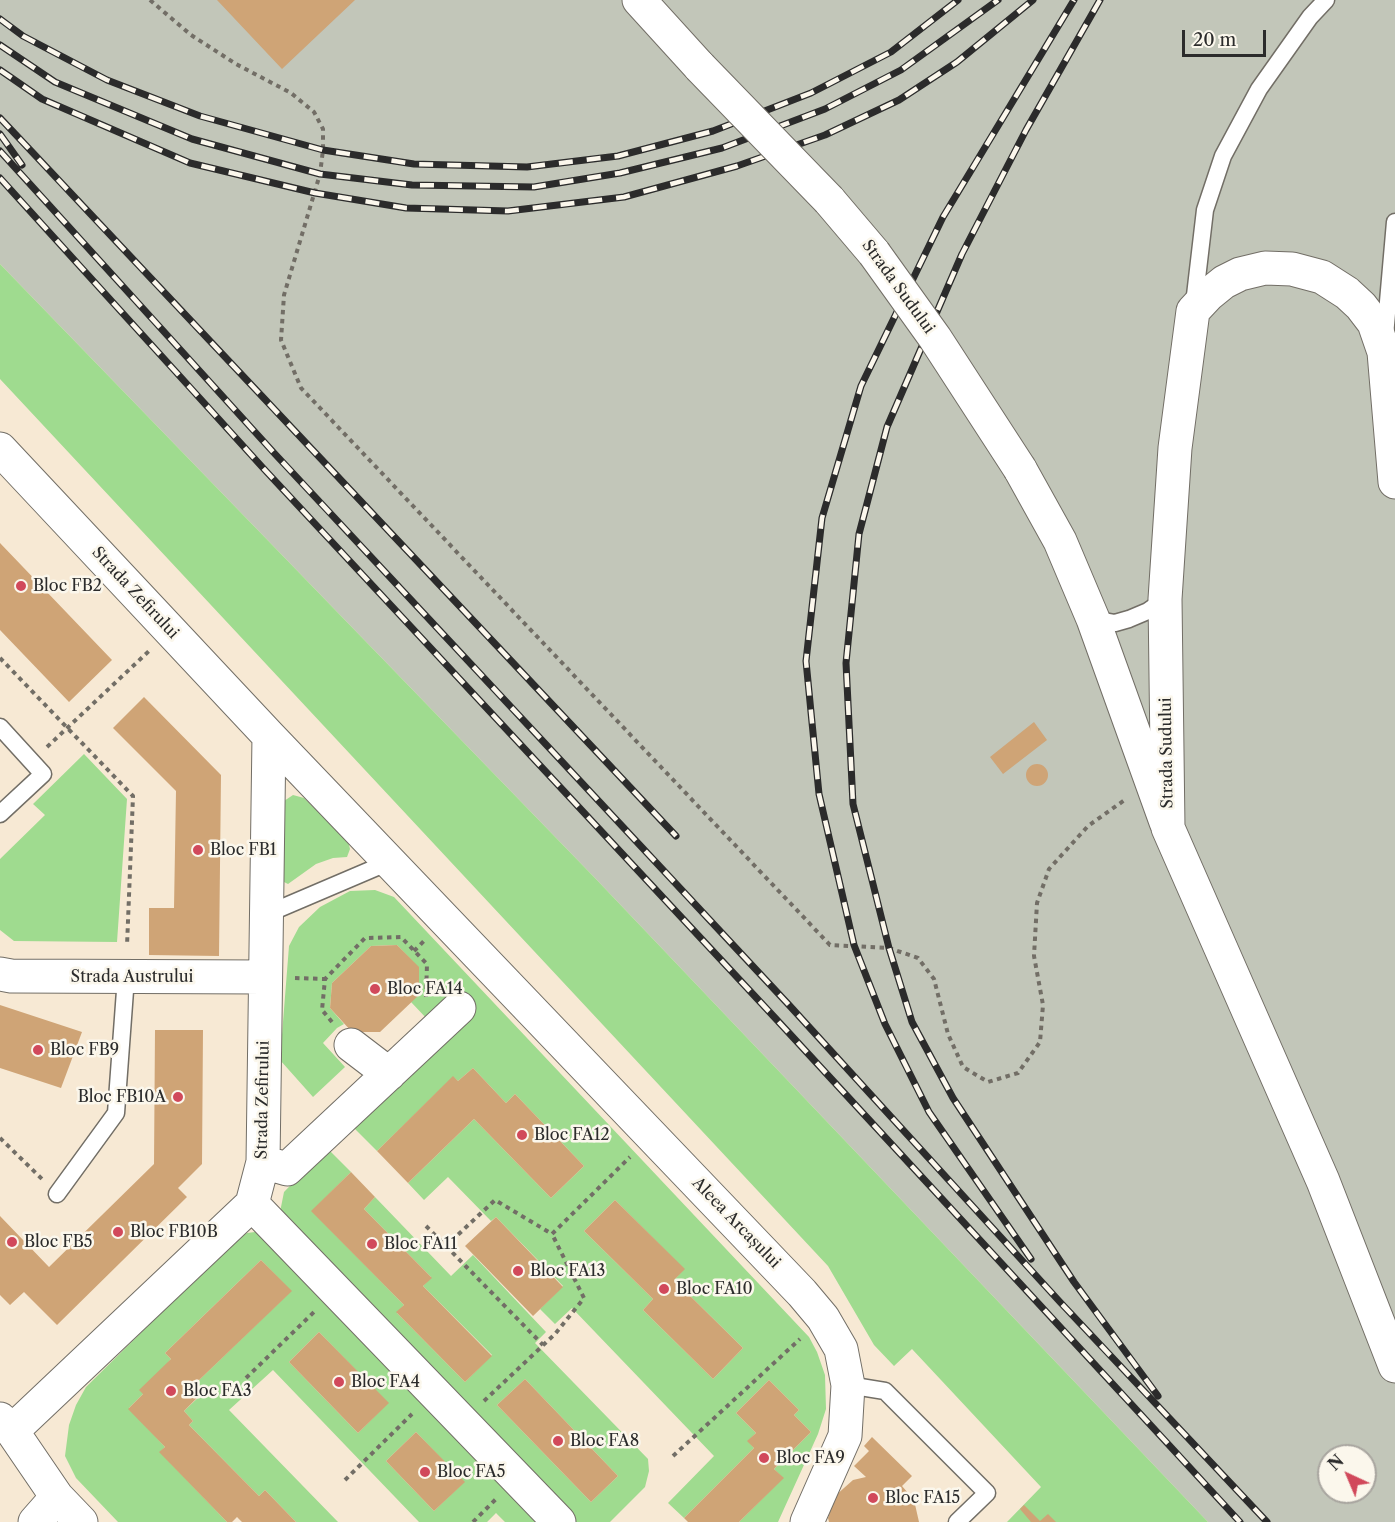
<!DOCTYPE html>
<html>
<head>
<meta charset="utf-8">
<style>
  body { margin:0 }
  #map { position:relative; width:1395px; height:1522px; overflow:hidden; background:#f7e9d4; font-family:"Libre Caslon Text",serif }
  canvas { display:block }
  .north { position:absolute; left:1317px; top:1444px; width:60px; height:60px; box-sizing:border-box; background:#fbf7ec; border:2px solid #a8a59f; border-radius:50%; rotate:316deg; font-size:16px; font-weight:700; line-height:24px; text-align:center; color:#2b2b2b }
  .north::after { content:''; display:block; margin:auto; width:21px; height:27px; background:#d1495b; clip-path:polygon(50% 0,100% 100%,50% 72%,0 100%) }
  .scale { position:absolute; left:1182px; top:30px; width:84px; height:27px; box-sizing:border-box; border:3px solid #2b2b2b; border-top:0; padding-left:8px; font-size:18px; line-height:21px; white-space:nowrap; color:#2b2b2b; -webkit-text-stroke:4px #fbf7ec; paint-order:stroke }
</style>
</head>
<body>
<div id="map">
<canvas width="1395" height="1522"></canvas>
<div class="north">N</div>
<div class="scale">20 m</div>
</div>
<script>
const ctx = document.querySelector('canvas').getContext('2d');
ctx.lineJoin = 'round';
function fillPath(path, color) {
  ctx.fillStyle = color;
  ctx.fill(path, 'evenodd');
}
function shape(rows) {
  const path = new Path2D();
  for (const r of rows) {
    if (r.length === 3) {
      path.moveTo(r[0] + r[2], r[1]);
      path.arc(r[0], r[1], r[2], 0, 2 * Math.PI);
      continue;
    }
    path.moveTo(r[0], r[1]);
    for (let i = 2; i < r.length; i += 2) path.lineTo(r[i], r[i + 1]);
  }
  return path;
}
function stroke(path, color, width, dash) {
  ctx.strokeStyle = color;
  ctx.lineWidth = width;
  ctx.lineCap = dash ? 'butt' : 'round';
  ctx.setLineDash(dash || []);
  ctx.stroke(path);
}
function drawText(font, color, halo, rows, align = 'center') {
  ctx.font = font + ' "Libre Caslon Text",serif';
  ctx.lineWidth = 5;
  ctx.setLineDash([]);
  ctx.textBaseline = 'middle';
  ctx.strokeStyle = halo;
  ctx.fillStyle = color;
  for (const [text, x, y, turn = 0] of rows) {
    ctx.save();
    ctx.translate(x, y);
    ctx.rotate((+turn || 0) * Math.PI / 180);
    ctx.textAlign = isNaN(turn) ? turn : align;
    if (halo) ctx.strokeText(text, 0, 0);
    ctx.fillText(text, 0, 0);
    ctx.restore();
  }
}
fillPath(shape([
  [0,0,1395,0,1395,1522,1208,1522,594,877,0,264],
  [1329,1456,1365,1456,1365,1492,1329,1492]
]), '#c2c6b9');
fillPath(shape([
  [0,264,594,877,1208,1522,1007,1522,1041,1487,912,1349,894,1366,874,1345,828,1266,0,379],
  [84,754,127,799,117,942,14,941,0,930,0,859,45,815,33,804],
  [293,795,304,798,348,841,350,849,347,857,333,858,316,864,288,884,280,880,284,801],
  [375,890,394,897,809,1337,817,1352,825,1375,826,1409,818,1434,778,1522,739,1522,783,1478,774,1469,811,1432,794,1415,799,1410,769,1380,736,1413,756,1433,748,1441,754,1448,684,1518,668,1503,714,1456,572,1308,555,1324,540,1309,563,1286,496,1217,491,1221,448,1177,424,1200,408,1183,474,1119,551,1198,584,1166,515,1094,506,1103,473,1068,458,1081,453,1077,377,1151,353,1127,445,1038,411,1002,419,968,397,945,371,946,332,983,330,1008,344,1024,337,1028,323,1043,345,1067,313,1097,280,1060,289,946,299,927,320,907,350,891],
  [615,1200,684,1269,674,1280,743,1348,713,1379,643,1310,653,1299,584,1231],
  [327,1148,351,1172,312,1211,404,1305,397,1313,465,1382,492,1355,423,1286,431,1277,364,1209,375,1197,451,1276,473,1255,546,1332,535,1343,648,1459,649,1471,645,1487,610,1522,573,1522,280,1212,284,1192],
  [525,1379,618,1476,591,1502,497,1405],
  [263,1231,541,1522,505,1522,496,1513,487,1522,419,1522,273,1370,229,1410,338,1522,296,1522,265,1490,259,1496,189,1425,193,1421,184,1411,203,1393,195,1384,291,1291,261,1260,165,1353,171,1359,143,1394,129,1408,165,1447,160,1452,227,1522,118,1522,76,1478,65,1456,69,1425,76,1405,86,1387,232,1243,247,1233],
  [319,1332,388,1403,358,1433,289,1362],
  [416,1432,464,1482,434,1511,386,1461]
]), '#9fdb8f');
fillPath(shape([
  [217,0,355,0,282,69],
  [0,543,112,660,69,702,0,630],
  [144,697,221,775,219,956,149,955,149,908,174,908,176,791,113,728],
  [1034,722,1047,740,1003,774,990,757],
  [1037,775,11],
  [397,945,419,967,419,995,380,1032,352,1032,330,1008,332,983,371,946],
  [0,1005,82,1032,61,1088,0,1068],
  [155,1030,203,1030,202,1164,178,1188,187,1197,57,1325,24,1292,10,1305,0,1295,0,1216,49,1267,154,1164],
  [473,1068,506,1103,515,1094,584,1166,551,1198,474,1119,408,1183,377,1151,453,1076,458,1081],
  [351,1172,375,1197,364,1209,432,1278,423,1286,492,1356,465,1382,396,1312,404,1305,311,1211],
  [615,1200,685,1269,674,1280,743,1348,713,1379,643,1310,653,1299,584,1231],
  [496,1217,563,1287,533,1316,465,1246],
  [261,1260,292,1291,195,1384,203,1392,184,1411,193,1421,189,1425,259,1496,265,1490,296,1522,242,1522,237,1517,232,1522,227,1522,159,1452,165,1447,128,1409,143,1394,139,1390,171,1359,165,1353],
  [319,1332,389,1403,358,1433,289,1362],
  [525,1379,618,1476,591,1502,497,1405],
  [769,1380,799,1410,794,1415,811,1432,774,1469,784,1478,739,1522,688,1522,684,1518,754,1448,747,1441,756,1433,736,1413],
  [416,1432,465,1482,434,1511,386,1461],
  [872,1437,912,1476,902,1486,914,1500,919,1522,829,1522,828,1518,835,1496,853,1480,866,1477,854,1466,869,1451,864,1446],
  [1024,1505,1040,1521,1048,1514,1056,1522,1031,1522,1020,1509]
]), '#cfa476');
const service = shape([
  [1194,304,1205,210,1223,156,1259,89,1310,17,1326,0],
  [1385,336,1395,222],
  [1093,619,1115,623,1129,619,1148,611,1165,599],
  [0,727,43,774,0,814],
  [267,914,389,862],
  [57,1194,116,1113,126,977],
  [848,1385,885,1391,987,1493,957,1522]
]);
const minor = shape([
  [639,0,700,67],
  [829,200,874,253],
  [0,449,269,736,802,1293,823,1318,841,1349,848,1385,845,1436,807,1522],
  [1020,469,1060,541,1093,619,1166,822],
  [0,974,11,976,265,977],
  [351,1045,389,1074],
  [263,1162,287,1169,459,1008],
  [252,1204,559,1522],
  [0,1419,12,1431,57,1497,81,1522],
  [12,1431,252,1204,263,1162,269,736],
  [35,1522,57,1497]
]);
const tertiary = shape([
  [1395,482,1384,352,1374,323,1361,306,1347,293,1322,277,1292,269,1265,268,1240,274,1224,282,1208,295,1193,311,1175,448,1165,599,1168,828,1323,1181,1395,1366]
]);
stroke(service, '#726e66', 19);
stroke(minor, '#726e66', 35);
stroke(tertiary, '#726e66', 35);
stroke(shape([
  [150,0,191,35,236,64,291,93,314,112,323,129,323,150,320,174,284,295,281,340,301,388,830,945,889,948,918,958,934,979,948,1034,963,1067,988,1082,1018,1073,1040,1042,1043,1005,1034,956,1037,903,1049,869,1088,826,1126,799],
  [0,658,133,796,127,946],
  [47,747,149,651],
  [414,951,424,941],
  [295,978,325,979],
  [332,1022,322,1010,325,979,365,938,401,937,427,964,426,997],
  [0,1138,42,1179],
  [426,1226,446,1246,495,1200,552,1234,630,1157],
  [446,1246,543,1345],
  [246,1378,314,1312],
  [484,1401,555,1334,584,1298,552,1234],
  [673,1456,800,1339],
  [345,1480,412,1414],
  [473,1522,497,1498]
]), '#726e66', 4, [4.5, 4.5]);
stroke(service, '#fff', 16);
stroke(minor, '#fff', 33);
stroke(tertiary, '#fff', 33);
const rail = shape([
  [1100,0,1026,130,962,254,887,427,859,534,846,663,853,804,889,948,912,1022,953,1098,1074,1282,1158,1396],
  [0,19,23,36,107,80,200,116,323,150,414,164,527,167,618,156,713,131,811,93,891,52,958,0],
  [0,45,55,82,192,139,320,174,412,185,534,187,620,173,722,148,825,109,901,70,998,0],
  [0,70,42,99,190,163,315,193,406,208,508,211,624,197,737,166,825,135,899,100,957,62,1033,0],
  [0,118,676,836],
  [0,134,22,165],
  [0,151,275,454,789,1005,1060,1302,1267,1522],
  [0,178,264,469,777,1020,1240,1522],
  [1031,1259,929,1112,885,1024,854,945,819,794,806,661,822,518,861,386,943,217,1074,0]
]);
stroke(rail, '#2b2b2b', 7);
stroke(rail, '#fbf7ec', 4.5, [14]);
const minorBridge = shape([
  [700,67,829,200],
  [874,253,935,338,1020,469]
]);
stroke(minorBridge, '#726e66', 35, []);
stroke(minorBridge, '#fff', 33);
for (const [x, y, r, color] of [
  [21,586,6,"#d1495b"],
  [198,850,6,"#d1495b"],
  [375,989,6,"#d1495b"],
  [38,1050,6,"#d1495b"],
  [178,1097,6,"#d1495b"],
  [522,1135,6,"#d1495b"],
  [118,1232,6,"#d1495b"],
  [12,1242,6,"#d1495b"],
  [372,1244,6,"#d1495b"],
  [518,1271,6,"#d1495b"],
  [664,1289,6,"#d1495b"],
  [339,1382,6,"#d1495b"],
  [171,1391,6,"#d1495b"],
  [558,1441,6,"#d1495b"],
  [764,1458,6,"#d1495b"],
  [425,1472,6,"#d1495b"],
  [873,1498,6,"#d1495b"]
]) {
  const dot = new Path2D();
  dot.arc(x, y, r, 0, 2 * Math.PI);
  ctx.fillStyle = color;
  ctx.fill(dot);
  stroke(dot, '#fbf7ec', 2);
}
drawText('16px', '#2b2b2b', '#fbf7ec', [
  ["Strada Sudului",898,287,54],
  ["Strada Zefirului",135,593,47],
  ["Strada Sudului",1167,753,-91],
  ["Strada Austrului",132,977],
  ["Strada Zefirului",263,1100,-89],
  ["Aleea Arcașului",736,1223,46]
]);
drawText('16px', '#2b2b2b', '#fbf7ec', [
  ["Bloc FB2",33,586],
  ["Bloc FB1",210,850],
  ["Bloc FA14",387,989],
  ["Bloc FB9",50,1050],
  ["Bloc FB10A",166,1097,"right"],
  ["Bloc FA12",534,1135],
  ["Bloc FB10B",130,1232],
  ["Bloc FB5",24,1242],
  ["Bloc FA11",384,1244],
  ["Bloc FA13",530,1271],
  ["Bloc FA10",676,1289],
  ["Bloc FA4",351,1382],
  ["Bloc FA3",183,1391],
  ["Bloc FA8",570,1441],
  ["Bloc FA9",776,1458],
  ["Bloc FA5",437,1472],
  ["Bloc FA15",885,1498]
], 'left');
</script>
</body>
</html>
